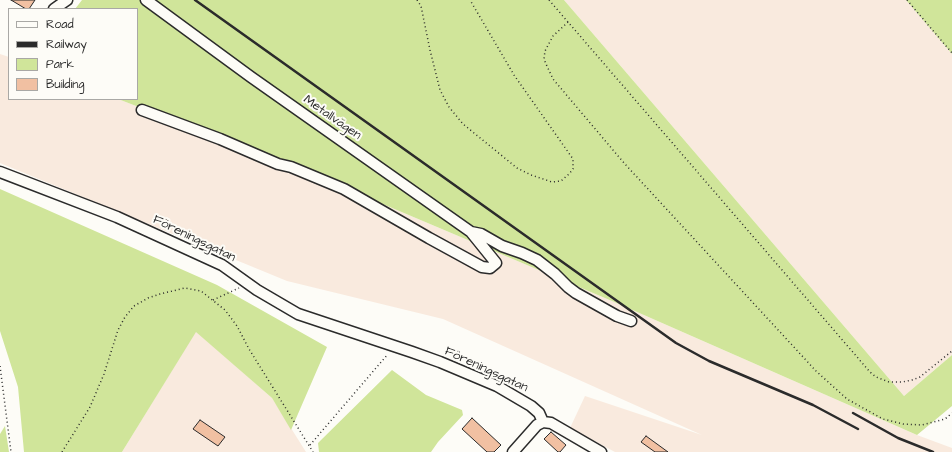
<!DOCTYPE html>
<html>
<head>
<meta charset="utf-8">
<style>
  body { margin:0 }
  #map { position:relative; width:952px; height:452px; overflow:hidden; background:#fdfcf7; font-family:"Architects Daughter",sans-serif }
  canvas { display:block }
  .legend { position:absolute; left:8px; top:8px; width:130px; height:92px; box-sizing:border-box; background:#fdfcf7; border:1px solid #a9a8a5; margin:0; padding:5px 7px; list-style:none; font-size:12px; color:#2b2b2b }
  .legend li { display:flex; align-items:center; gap:8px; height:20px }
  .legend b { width:20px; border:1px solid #a9a8a5 }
</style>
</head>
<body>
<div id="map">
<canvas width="952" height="452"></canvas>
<ul class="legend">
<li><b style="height:5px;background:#fdfcf7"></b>Road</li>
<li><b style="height:5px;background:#2b2b2b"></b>Railway</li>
<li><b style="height:11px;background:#d0e59a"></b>Park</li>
<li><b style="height:11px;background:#f1c0a2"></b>Building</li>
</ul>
</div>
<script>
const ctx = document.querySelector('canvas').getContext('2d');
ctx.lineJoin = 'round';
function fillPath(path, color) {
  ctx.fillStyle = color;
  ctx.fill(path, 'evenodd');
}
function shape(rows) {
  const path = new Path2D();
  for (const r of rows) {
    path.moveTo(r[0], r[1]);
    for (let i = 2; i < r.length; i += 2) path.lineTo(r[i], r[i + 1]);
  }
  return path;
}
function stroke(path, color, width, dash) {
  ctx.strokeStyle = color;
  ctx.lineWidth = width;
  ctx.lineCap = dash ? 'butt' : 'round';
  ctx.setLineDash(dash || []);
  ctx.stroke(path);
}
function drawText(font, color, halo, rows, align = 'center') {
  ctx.font = font + ' "Architects Daughter",sans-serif';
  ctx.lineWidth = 4;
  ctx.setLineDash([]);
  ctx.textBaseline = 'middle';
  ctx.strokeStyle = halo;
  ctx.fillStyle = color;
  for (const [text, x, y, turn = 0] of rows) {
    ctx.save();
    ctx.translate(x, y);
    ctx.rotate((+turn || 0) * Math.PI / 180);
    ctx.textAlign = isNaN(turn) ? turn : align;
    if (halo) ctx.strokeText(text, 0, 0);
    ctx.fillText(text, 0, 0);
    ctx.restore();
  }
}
fillPath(shape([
  [564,0,906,0,952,54,952,355,904,396],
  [0,54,9,57,9,99,118,99,307,172,612,301,917,435,952,448,952,452,615,452,570,428,585,396,702,435,443,319,287,281,0,163],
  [196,331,272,398,306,452,122,452]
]), '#f9eade');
fillPath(shape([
  [82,0,564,0,904,396,952,355,952,406,917,435,612,301,307,172,118,99,137,99,137,9,75,9],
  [906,0,952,0,952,54],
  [0,189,217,285,327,347,291,430,272,398,196,332,122,452,24,452,18,387,0,331],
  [392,370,426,395,462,410,463,415,438,442,431,452,319,452,318,443],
  [5,426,9,452,0,452,0,434]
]), '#d0e59a');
const building = shape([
  [11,0,35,0,29,9,26,9,11,0],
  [472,418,501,445,494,452,487,452,462,429,472,418],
  [200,420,225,437,218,446,193,429,200,420],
  [551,432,566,445,560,452,558,452,544,439,551,432],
  [646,436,668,452,655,452,641,442,646,436]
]);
fillPath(building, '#f1c0a2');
stroke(building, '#2b2b2b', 1);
const minor = shape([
  [54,9,67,0],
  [142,110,220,139,278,164,291,167,344,189,429,238,482,267,490,268,496,263,471,232,251,77,146,0],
  [0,172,117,217,222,265,257,290,298,314,412,352,440,362,497,386,531,406,539,413,543,422],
  [471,232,481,234,502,246,522,253,537,260,555,274,568,287,576,293,617,316,631,321],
  [543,422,551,423,601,452],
  [513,452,537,425,543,422]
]);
stroke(minor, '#2b2b2b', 13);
stroke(shape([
  [417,0,421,6,430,50,440,90,449,107,463,124,517,168,531,175,552,182,561,181,569,174,573,169,573,159,514,75,470,0],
  [549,0,870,372,876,377,889,382,902,382,912,380,920,377,931,368,952,351],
  [907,0,952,53],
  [568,22,553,36,545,51,544,59,546,64,553,79,624,163,816,371,847,399,883,419,903,424,922,425,945,419,952,413],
  [213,300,239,288],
  [0,366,11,452],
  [310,445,388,354],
  [62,452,90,407,104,374,118,330,125,317,134,306,148,298,160,294,185,288,201,291,225,310,237,326,249,349,313,452]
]), '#2b2b2b', 1.5, [1, 3]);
stroke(minor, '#fdfcf7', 10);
stroke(shape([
  [195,0,676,343,709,361,813,405,858,429],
  [853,413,898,438,933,452]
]), '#2b2b2b', 2.5);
drawText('13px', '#2b2b2b', '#fdfcf7', [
  ["Metallvägen",332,118,35],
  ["Föreningsgatan",194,239,26],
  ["Föreningsgatan",486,370,25]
]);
</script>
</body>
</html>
